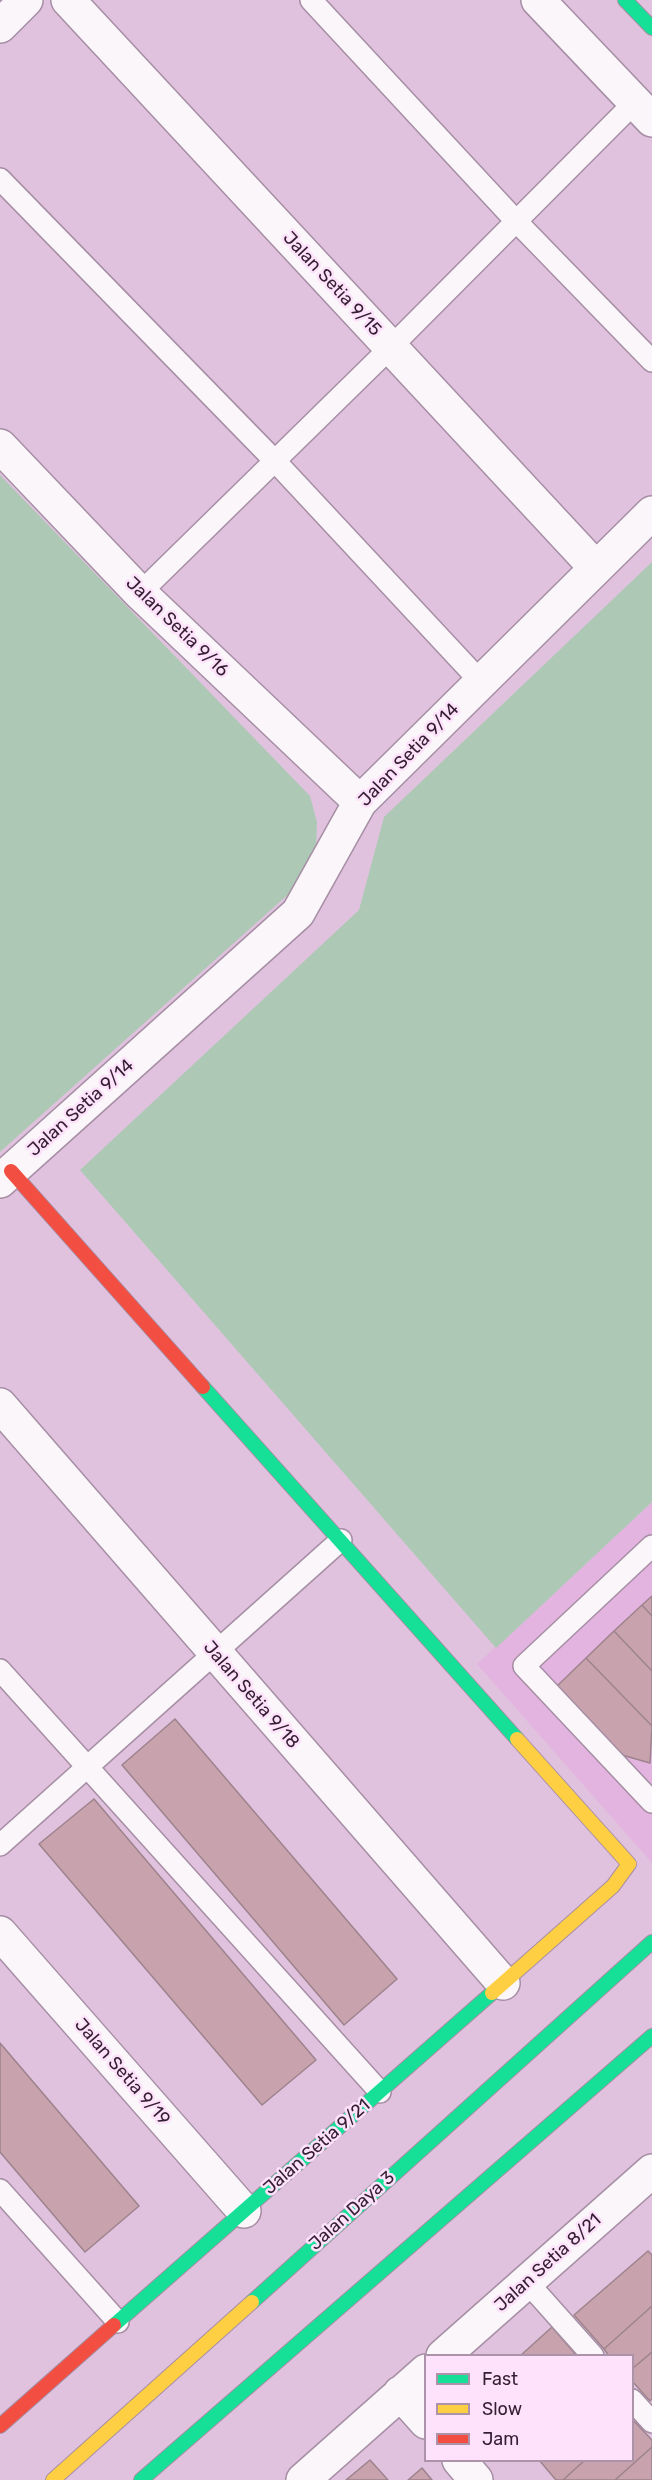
<!DOCTYPE html>
<html>
<head>
<meta charset="utf-8">
<style>
  body { margin:0 }
  #map { position:relative; width:652px; height:2480px; overflow:hidden; background:#e0c2de; font-family:Rubik,sans-serif }
  canvas { display:block }
  .legend { position:absolute; left:424px; top:2354px; width:210px; height:108px; box-sizing:border-box; background:#fee1fa; border:2px solid #ad93aa; margin:0; padding:8px 10px; list-style:none; font-size:18px; color:#331e32 }
  .legend li { display:flex; align-items:center; gap:12px; height:30px }
  .legend b { width:30px; border:2px solid #ad93aa }
</style>
</head>
<body>
<div id="map">
<canvas width="652" height="2480"></canvas>
<ul class="legend">
<li><b style="height:8px;background:#16e098"></b>Fast</li>
<li><b style="height:8px;background:#ffcf43"></b>Slow</li>
<li><b style="height:8px;background:#f24e42"></b>Jam</li>
</ul>
</div>
<script>
const ctx = document.querySelector('canvas').getContext('2d');
ctx.lineJoin = 'round';
function fillPath(path, color) {
  ctx.fillStyle = color;
  ctx.fill(path, 'evenodd');
}
function shape(rows) {
  const path = new Path2D();
  for (const r of rows) {
    path.moveTo(r[0], r[1]);
    for (let i = 2; i < r.length; i += 2) path.lineTo(r[i], r[i + 1]);
  }
  return path;
}
function stroke(path, color, width, dash) {
  ctx.strokeStyle = color;
  ctx.lineWidth = width;
  ctx.lineCap = dash ? 'butt' : 'round';
  ctx.setLineDash(dash || []);
  ctx.stroke(path);
}
function drawText(font, color, halo, rows, align = 'center') {
  ctx.font = font + ' Rubik,sans-serif';
  ctx.lineWidth = 5;
  ctx.setLineDash([]);
  ctx.textBaseline = 'middle';
  ctx.strokeStyle = halo;
  ctx.fillStyle = color;
  for (const [text, x, y, turn = 0] of rows) {
    ctx.save();
    ctx.translate(x, y);
    ctx.rotate((+turn || 0) * Math.PI / 180);
    ctx.textAlign = isNaN(turn) ? turn : align;
    if (halo) ctx.strokeText(text, 0, 0);
    ctx.fillText(text, 0, 0);
    ctx.restore();
  }
}
fillPath(shape([
  [652,1502,652,1863,477,1664]
]), '#e3b4df');
fillPath(shape([
  [0,475,310,796,317,822,316,853,301,883,0,1152],
  [652,562,652,1502,496,1648,80,1170,359,910,384,817]
]), '#adc9b5');
const building = shape([
  [652,1596,652,1616,642,1605,652,1596],
  [642,1605,652,1616,652,1671,614,1631,642,1605],
  [614,1631,652,1671,652,1726,586,1658,614,1631],
  [586,1658,652,1726,650,1763,615,1753,554,1689,586,1658],
  [175,1719,397,1979,344,2025,122,1765,175,1719],
  [94,1799,316,2060,262,2105,39,1844,94,1799],
  [0,2043,139,2206,85,2252,0,2152,0,2043],
  [648,2251,652,2255,652,2306,604,2349,574,2315,648,2251],
  [652,2306,652,2352,632,2369,632,2356,609,2356,604,2349,652,2306],
  [552,2327,577,2356,520,2356,552,2327],
  [652,2352,652,2399,650,2401,632,2381,632,2369,652,2352],
  [632,2419,652,2440,652,2447,615,2480,563,2480,585,2460,632,2460,632,2419],
  [652,2447,652,2480,615,2480,652,2447],
  [370,2460,388,2480,346,2480,370,2460],
  [539,2460,585,2460,563,2480,556,2480,539,2460],
  [422,2468,432,2480,408,2480,422,2468]
]);
fillPath(building, '#c8a3ad');
stroke(building, '#9d838d', 1.5);
const lane = shape([
  [311,0,516,221,652,361],
  [0,179,275,461,481,682],
  [140,593,391,347,635,102],
  [652,1546,524,1666,652,1802],
  [0,1670,380,2092],
  [0,1845,341,1540],
  [0,2190,118,2322],
  [527,2282,593,2356],
  [632,2400,652,2422]
]);
const street = shape([
  [68,0,596,568],
  [538,0,652,120],
  [0,26,26,0],
  [0,446,140,593,360,802],
  [0,1181,298,913,360,802,652,513],
  [0,1405,503,1983],
  [0,1933,244,2211],
  [443,2356,652,2171],
  [400,2393,426,2422],
  [459,2460,476,2480],
  [303,2480,426,2371]
]);
const fast = shape([
  [625,0,652,28],
  [203,1387,517,1739],
  [252,2302,652,1942],
  [114,2325,492,1993],
  [141,2480,652,2036]
]);
const slow = shape([
  [492,1993,613,1886,629,1864,517,1739],
  [53,2480,252,2302]
]);
const jam = shape([
  [11,1171,203,1387],
  [0,2426,114,2325]
]);
stroke(lane, '#a68ea4', 24);
stroke(street, '#a68ea4', 36);
stroke(fast, '#a68ea4', 16);
stroke(slow, '#a68ea4', 16);
stroke(jam, '#a68ea4', 16);
stroke(lane, '#faf6fa', 21);
stroke(street, '#faf6fa', 33);
stroke(fast, '#16e098', 14);
stroke(slow, '#ffcf43', 14);
stroke(jam, '#f24e42', 14);
drawText('18px', '#331e32', '#fee1fa', [
  ["Jalan Setia 9/15",332,284,47],
  ["Jalan Setia 9/16",177,627,44],
  ["Jalan Setia 9/14",409,755,-46],
  ["Jalan Setia 9/14",81,1108,-42],
  ["Jalan Setia 9/18",251,1695,49],
  ["Jalan Setia 9/19",122,2072,49],
  ["Jalan Setia 9/21",317,2147,-41],
  ["Jalan Daya 3",352,2211,-42],
  ["Jalan Setia 8/21",548,2263,-42]
]);
</script>
</body>
</html>
